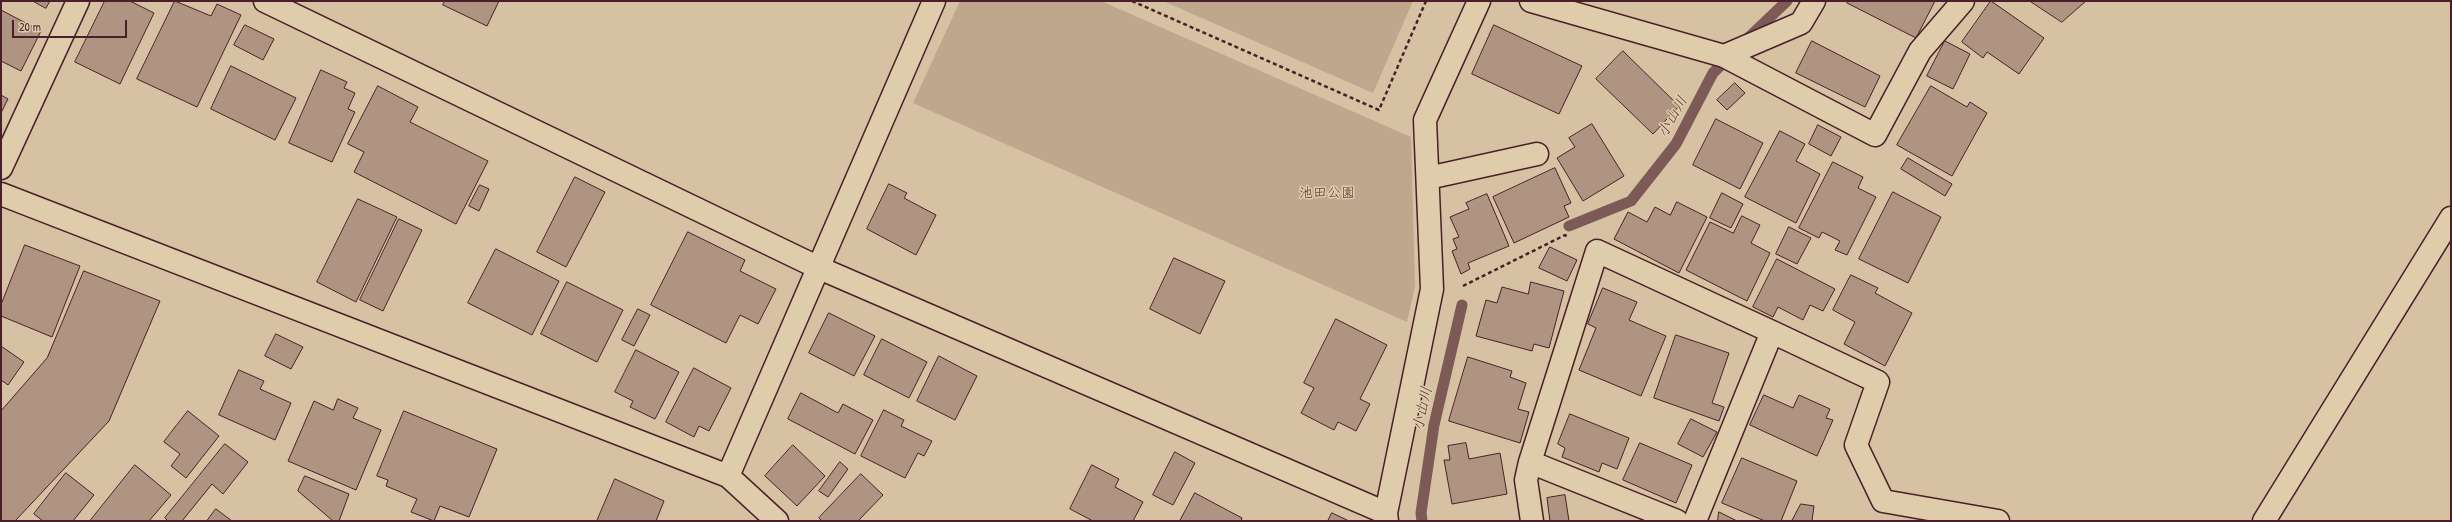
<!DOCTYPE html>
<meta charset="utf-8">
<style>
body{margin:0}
#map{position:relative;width:2452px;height:522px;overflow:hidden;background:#d6c2a2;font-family:"Patrick Hand",sans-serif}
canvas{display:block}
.frame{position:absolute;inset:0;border:2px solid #4a1f2b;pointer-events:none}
.scale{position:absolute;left:12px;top:20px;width:115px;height:18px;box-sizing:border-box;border:2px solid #4a1f2b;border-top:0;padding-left:5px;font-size:12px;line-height:14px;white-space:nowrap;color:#4a1f2b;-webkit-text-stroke:3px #dfccaa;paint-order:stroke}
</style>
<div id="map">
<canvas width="2452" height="522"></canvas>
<div class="frame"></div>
<div class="scale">20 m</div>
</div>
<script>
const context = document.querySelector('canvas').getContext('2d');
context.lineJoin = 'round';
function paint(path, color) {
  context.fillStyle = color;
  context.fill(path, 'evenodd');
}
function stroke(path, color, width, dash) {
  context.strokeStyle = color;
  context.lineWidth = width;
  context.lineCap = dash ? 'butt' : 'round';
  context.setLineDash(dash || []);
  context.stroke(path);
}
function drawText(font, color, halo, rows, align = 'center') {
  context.font = font + ' "Patrick Hand","Klee One",sans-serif';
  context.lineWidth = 3;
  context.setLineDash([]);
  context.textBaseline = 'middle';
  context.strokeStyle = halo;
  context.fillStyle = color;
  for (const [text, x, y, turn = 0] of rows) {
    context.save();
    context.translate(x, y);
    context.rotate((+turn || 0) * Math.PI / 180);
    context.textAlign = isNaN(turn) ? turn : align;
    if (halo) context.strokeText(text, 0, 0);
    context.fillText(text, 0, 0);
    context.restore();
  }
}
const green = new Path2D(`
 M960,1h141l310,136 4,149 -8,36 -494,-219z
 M1163,1h250l-40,92z`);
const stream = new Path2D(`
 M1744,42l43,-41
 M1569,226l62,-25 45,-57 37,-71 18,-18
 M1422,521l-1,-8 13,-88 28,-120`);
const building = new Path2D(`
 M33,1h17l-4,7z
 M105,1h25l24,12 -34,71 -45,-22z
 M175,1l36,15 6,-12 24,11 -44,92 -60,-28z
 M445,1h54l-12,25 -44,-21z
 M1848,1h87l-19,37 -69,-35z
 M1991,1l53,37 -25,36 -32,-22 -4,6 -21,-16z
 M2030,1h56l-24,21z
 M1,10l40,21 -20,40 -20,-10z
 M245,25l29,14 -11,21 -29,-15z
 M1494,25l88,41 -23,48 -87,-40z
 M1812,41l68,35 -15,31 -69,-34z
 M1945,41l25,13 -17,35 -26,-13z
 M1623,51l56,55 -26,28 -57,-55z
 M231,66l65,32 -21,42 -64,-31z
 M321,70l26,12 -3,6 11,5 -7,16 7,3 -23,50 -43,-19z
 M1735,83l10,10 -18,17 -10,-10z
 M378,86l40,21 -8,15 78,39 -32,63 -102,-52 10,-20 -16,-8z
 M1931,86l36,21 3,-5 17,11 -35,63 -55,-31z
 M1,95l7,4 -7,14z
 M1716,119l47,24 -23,46 -47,-24z
 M1592,124l32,52 -41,25 -26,-43 18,-11 -6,-9z
 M1818,125l23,12 -10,19 -22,-12z
 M1780,131l25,13 -9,17 24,13 -24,49 -51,-26z
 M1908,158l44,26 -7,12 -44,-27z
 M1833,162l30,15 -5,11 18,9 -29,58 -12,-5 5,-9 -18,-9 -3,6 -20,-10z
 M1555,168l16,35 -7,3 5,11 -55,26 -21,-46z
 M575,177l30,15 -39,75 -29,-15z
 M889,184l18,9 -3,5 32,17 -20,40 -49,-26z
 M480,185l9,4 -10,22 -10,-5z
 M1893,192l48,25 -33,66 -49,-24z
 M1722,193l21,11 -12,24 -21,-10z
 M1487,194l22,52 -41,17 2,6 -9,5 -9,-23 5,-2 -4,-10 6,-2 -9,-20 19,-8 -3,-6z
 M358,199l39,18 -41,85 -39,-20z
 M1677,202l30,15 -28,56 -65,-34 14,-27 19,10 8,-15 15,8z
 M1742,216l18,9 -9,18 19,10 -23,48 -61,-31 24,-48 23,11z
 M399,219l23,11 -39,81 -23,-11z
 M1789,227l22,11 -14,26 -21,-10z
 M688,232l57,28 -5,11 36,18 -18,35 -18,-9 -14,28 -75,-38z
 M25,245l55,21 -28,71 -51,-21v-11z
 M1550,247l27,13 -10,21 -28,-13z
 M496,249l63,32 -27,54 -64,-32z
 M1174,258l51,23 -25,53 -50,-25z
 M1777,259l58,30 -12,22 -13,-6 -7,15 -25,-13 -5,10 -20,-10z
 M84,271l76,30 -51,120 -94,100h-14v-110l46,-53z
 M1851,275l27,13 -3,5 37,20 -27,53 -41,-22 11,-22 -22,-12z
 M567,282l56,28 -26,52 -56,-28z
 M1531,282l33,9 -15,57 -15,-4 -2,7 -56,-15 10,-36 11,3 5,-16 26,7z
 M1603,288l34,14 -8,18 37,16 -25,60 -62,-26 17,-42 -8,-4z
 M638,309l12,6 -16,31 -12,-6z
 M829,313l46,23 -21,40 -45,-23z
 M1336,319l51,26 -27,54 10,5 -14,27 -18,-9 -4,8 -33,-17 13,-25 -10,-5z
 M276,334l27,13 -12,22 -26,-13z
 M1676,335l53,18 -17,50 12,4 -5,14 -65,-23z
 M882,339l45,23 -18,36 -45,-23z
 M1,346l23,16 -16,23 -7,-5z
 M636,350l43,22 -24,47 -25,-12 3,-6 -18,-9z
 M939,356l38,20 -22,44 -38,-19z
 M1468,357l44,14 -2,6 16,6 -8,26 11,3 -9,31 -71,-22z
 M694,368l37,20 -22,43 -10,-5 -5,11 -28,-15z
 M239,370l25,11 -4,8 31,14 -16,37 -56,-25z
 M801,393l37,20 5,-9 30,16 -18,34 -67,-35z
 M1764,395l29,13 6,-13 31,14 -4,9 7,2 -16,36 -67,-31z
 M338,399l20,9 -5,10 28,12 -25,60 -68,-29 26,-60 19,9z
 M884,410l20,10 -3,6 31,15 -8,15 -6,-3 -13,25 -44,-22z
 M188,411l31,25 -33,42 -15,-12 9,-12 -16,-12z
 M404,411l93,38 -28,68 -29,-11 -6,15 -23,-9 6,-13 -31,-13 2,-6 -11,-4z
 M1570,414l59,24 -12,31 -15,-6 -3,9 -37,-15 3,-9 -7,-4z
 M1691,419l26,13 -14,25 -25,-13z
 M1466,443l3,16 31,-6 7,41 -55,10 -8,-44h6l-2,-14z
 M1640,443l52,22 -16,38 -53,-23z
 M225,444l23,18 -25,32 -11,-10 -30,37h-14l-3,-3z
 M793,445l32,31 -28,30 -32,-30z
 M1175,452l20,11 -22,42 -20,-10z
 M1742,458l55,23 -16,40h-16l-43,-18z
 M840,462l8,7 -20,28 -9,-6z
 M135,465l36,30 -22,26h-59z
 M1092,465l27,14 -4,8 28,15 -10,19h-40l-23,-12z
 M66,473l28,22 -21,26h-30l-9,-7z
 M861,474l22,21 -25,26h-36l-3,-3z
 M305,476l44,18 -10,27h-6l-35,-30z
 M615,479l49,22 -8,20h-59z
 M1195,493l47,25 -1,3h-61z
 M1565,495l4,26h-19l-3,-23z
 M1801,504l13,2 -2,15h-20z
 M216,509l16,12h-25z
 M1719,512l18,9h-19z
 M1332,513l17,8h-21z`);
const path = new Path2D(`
 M1132,1l247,109 47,-109
 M1463,286l102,-51 4,3`);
const minor = new Path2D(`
 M265,1l552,266 569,246
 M1531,1l193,55
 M1814,1l-13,22 -77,33 151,79 45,-84 43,-50
 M1,168l77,-167
 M1428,178l109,-24
 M1,194l727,282 49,45
 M1772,332l106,50 -22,63 27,56 115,20
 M1530,462l147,59
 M728,476l206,-475
 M1387,521l-1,-8 46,-224 -7,-169 54,-119
 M1532,521l-6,-41 4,-18 67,-211 175,81 -77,189
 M2264,521l187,-303`);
const parkNames = [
 ["池田公園",1327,193]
];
const waterNames = [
 ["小山川",1673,117,-61],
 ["小山川",1423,409,-78]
];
paint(green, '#bfa78e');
stroke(stream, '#7d5a56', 11);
paint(building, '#af9481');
stroke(building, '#4a1f2b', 1);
stroke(minor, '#4a1f2b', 25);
stroke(path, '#4a1f2b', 2.5, [4, 3]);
stroke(minor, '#dfccaa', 22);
drawText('14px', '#5c333a', '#dfccaa', parkNames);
drawText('italic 15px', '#5b3339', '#dfccaa', waterNames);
</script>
